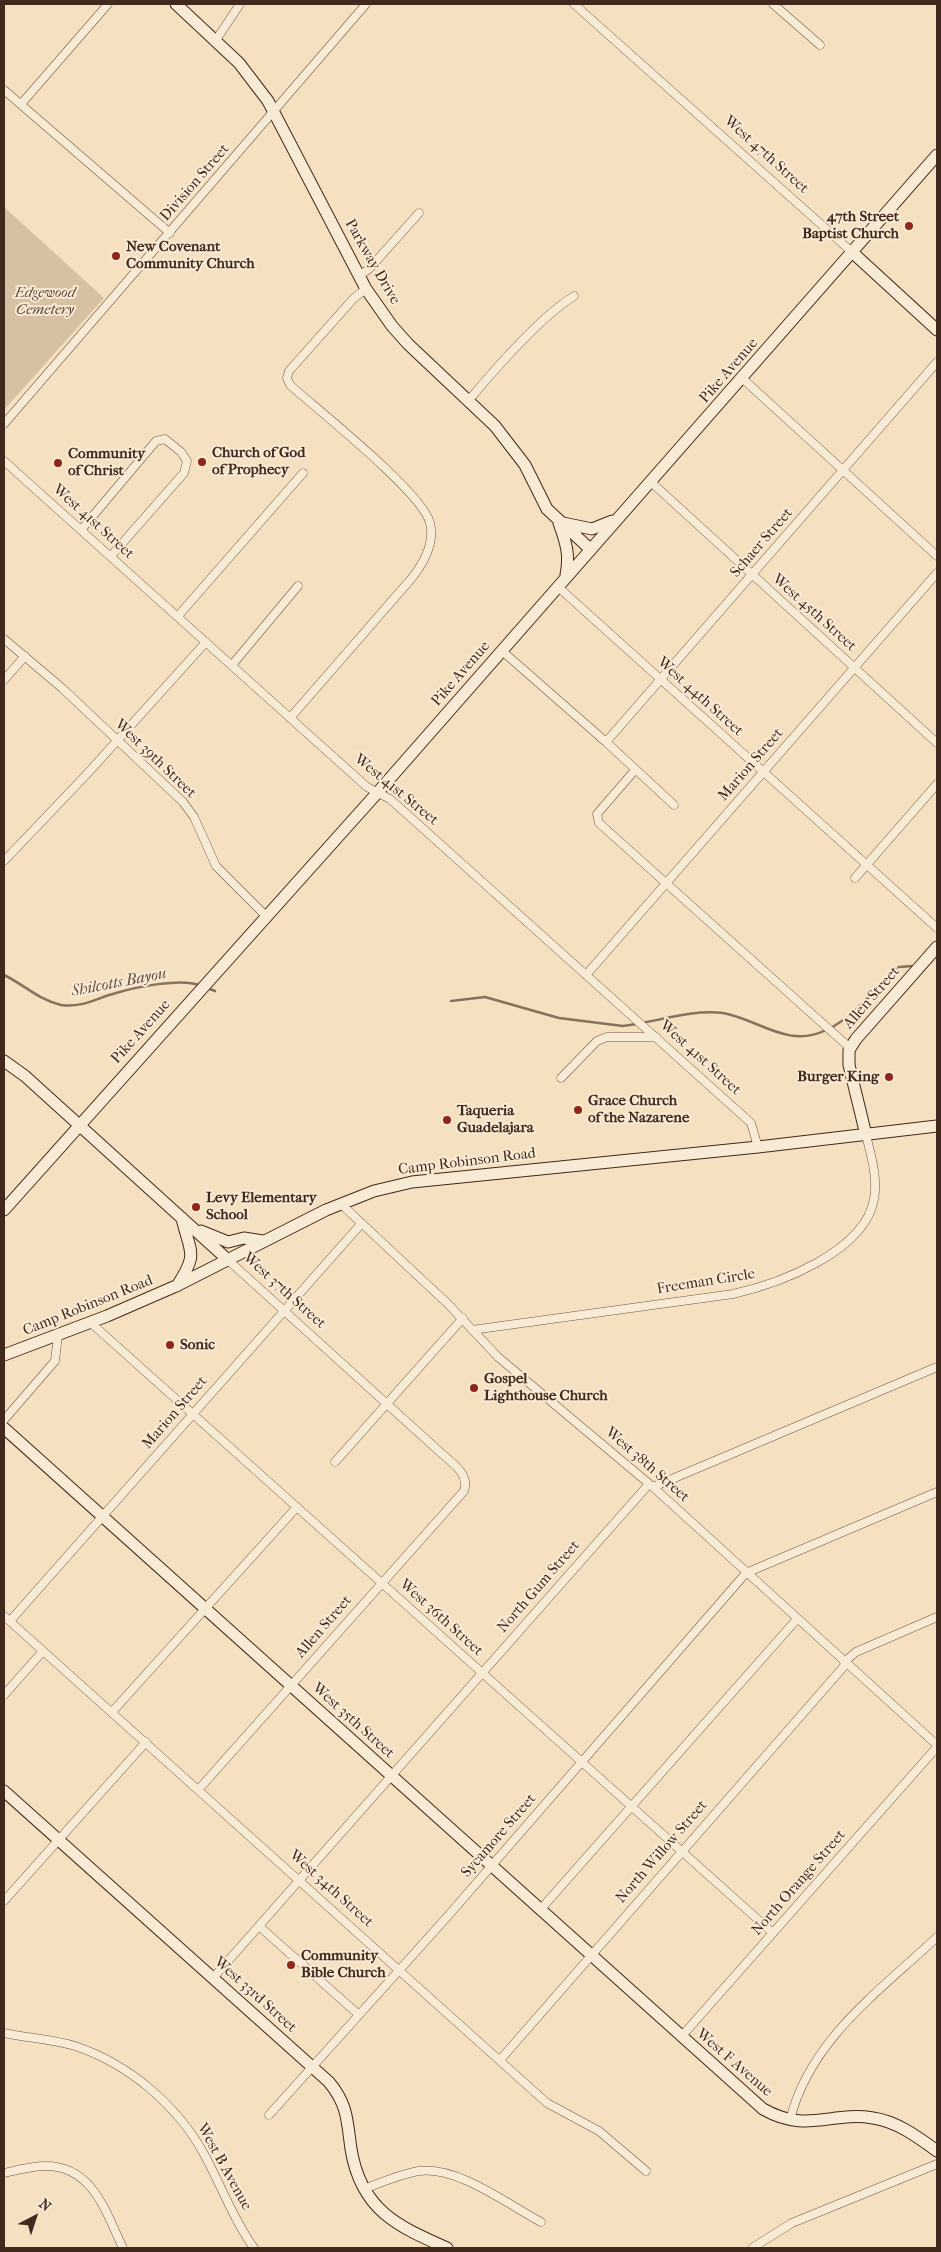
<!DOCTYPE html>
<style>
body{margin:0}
#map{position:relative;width:941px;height:2252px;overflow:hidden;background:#f5e0bf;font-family:"IM FELL French Canon",serif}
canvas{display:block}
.frame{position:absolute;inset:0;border:5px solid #42291d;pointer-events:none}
.north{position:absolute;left:10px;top:2192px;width:50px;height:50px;-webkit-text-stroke:4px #f8ebd5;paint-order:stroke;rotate:40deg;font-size:14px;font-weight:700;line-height:20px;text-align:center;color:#42291d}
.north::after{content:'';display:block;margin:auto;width:18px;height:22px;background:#42291d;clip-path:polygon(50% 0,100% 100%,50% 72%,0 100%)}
</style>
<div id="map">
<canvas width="941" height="2252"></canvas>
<div class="frame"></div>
<div class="north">N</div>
</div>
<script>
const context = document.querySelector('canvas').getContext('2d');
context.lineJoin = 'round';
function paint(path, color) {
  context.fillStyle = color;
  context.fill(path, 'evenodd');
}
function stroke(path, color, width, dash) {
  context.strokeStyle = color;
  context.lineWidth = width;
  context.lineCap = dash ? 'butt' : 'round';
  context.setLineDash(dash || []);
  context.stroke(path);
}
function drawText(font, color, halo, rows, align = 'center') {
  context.font = font + ' "IM FELL French Canon",serif';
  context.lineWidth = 4;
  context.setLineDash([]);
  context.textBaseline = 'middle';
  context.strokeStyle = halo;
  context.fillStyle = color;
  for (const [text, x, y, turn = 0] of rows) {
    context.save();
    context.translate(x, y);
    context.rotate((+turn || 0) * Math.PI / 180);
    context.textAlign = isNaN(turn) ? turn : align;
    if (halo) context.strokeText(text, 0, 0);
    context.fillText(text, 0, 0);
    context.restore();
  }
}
const green = new Path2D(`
 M4,207l100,91 -100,112z`);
const stream = new Path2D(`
 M4,975c19,9 35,25 57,30 21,3 36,-7 55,-12 20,-6 65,-15 83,-8
 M207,988l8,3
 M451,1001l34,-4 74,21 64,8 14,-2
 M642,1023c26,-5 54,-13 81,-10 35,6 65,36 103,17
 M831,1028l20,-13 48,-48 13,-1`);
const street = new Path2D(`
 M574,4l278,248
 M773,4l47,41
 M216,40l24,-36
 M4,90l166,143
 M22,103l86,-99
 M359,276l10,-7 50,-56
 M743,379l194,177
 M469,400c26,-31 71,-83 105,-104
 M4,424l362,-420
 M4,461l363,326 23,12 361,324 7,24
 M651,482l286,261
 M81,530l75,-89 9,-2 16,13 6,9 -3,12 -73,83
 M557,586l380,342
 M178,616l125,-143
 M4,639l58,49 121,114 11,15 22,49 50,50
 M501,650l105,92 68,63
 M232,665l66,-79
 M4,680l21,-24
 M290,718l121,-139c12,-15 24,-36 19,-56 -7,-30 -112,-113 -140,-138l-3,-7 2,-7 65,-73 12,-9
 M606,742l331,-380
 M635,770l-38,44 2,9 251,225
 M4,861l83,-87 119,-132
 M855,878l82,-94
 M586,975l351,-402
 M561,1078l36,-37 10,-4h49
 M341,1204l107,100 50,53 155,130 284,258
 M91,1323l682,610
 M472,1330l261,-36c45,-10 132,-42 141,-95 4,-21 -3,-44 -8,-64
 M4,1420l51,-59 3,-26
 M335,1462l128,-144
 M653,1487l284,-120
 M4,1616l543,487 52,28 47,40
 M10,1621l351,-397
 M844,1662l12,-10 81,-35
 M4,1695l39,-44
 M112,1712l184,-204
 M199,1789l265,-298c6,-17 -12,-28 -24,-39l-212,-192
 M4,1901l142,-159
 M540,1910l257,-291
 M260,1927l99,88
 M213,1978l436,-494
 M4,2033c23,5 48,6 71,13 54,18 102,59 129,108 17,31 29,65 50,94
 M681,2037l256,-290
 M500,2060l346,-396
 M269,2115l178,-198 299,-344 191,-81
 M790,2120c20,-81 90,-129 147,-183
 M4,2173c13,-3 28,-7 42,-7 47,0 60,47 77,82
 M364,2189c18,-7 37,-15 55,-18 37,-6 90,34 122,51
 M752,2248l40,-25 145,-59`);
const secondary = new Path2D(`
 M176,4l63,59 29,38 98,188 26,37 16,18 87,82 30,39 22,44 43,40
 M852,252l85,78
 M559,523c7,19 11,32 7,52
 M563,523l29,6 20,-8
 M4,1061l21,15 203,184
 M866,1135l-17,-70v-15l7,-11 81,-92
 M4,1210l374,-418 559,-637
 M201,1231l27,11 16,-4 19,3
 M177,1286c22,-34 13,-32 5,-68
 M4,1355l103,-39 69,-30 150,-76 48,-19 38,-9 346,-35 179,-21
 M4,1428l759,681c44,25 68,2 110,9 23,3 45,19 64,33
 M4,1791l325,291c19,23 18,39 22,67 10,61 46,77 96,99`);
const markers = [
 [909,226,5,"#8f2418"],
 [116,256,5,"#8f2418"],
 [202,462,5,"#8f2418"],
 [58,463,5,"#8f2418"],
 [889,1077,5,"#8f2418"],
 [578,1110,5,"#8f2418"],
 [447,1120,5,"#8f2418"],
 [196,1207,5,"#8f2418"],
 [170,1345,5,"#8f2418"],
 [474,1388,5,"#8f2418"],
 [291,1965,5,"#8f2418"]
];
const streetNames = [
 ["West 47th Street",766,155,42],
 ["Division Street",195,183,-49],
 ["Parkway Drive",372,262,60],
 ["Pike Avenue",729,371,-49],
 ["West 41st Street",93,522,42],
 ["Schaer Street",762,543,-49],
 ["West 45th Street",814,613,42],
 ["Pike Avenue",461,674,-49],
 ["West 44th Street",700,697,42],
 ["West 39th Street",155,759,44],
 ["Marion Street",751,765,-49],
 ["West 41st Street",396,790,39],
 ["Allen Street",872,998,-49],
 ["Pike Avenue",141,1032,-48],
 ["West 41st Street",700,1058,42],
 ["Camp Robinson Road",467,1162,-7],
 ["Freeman Circle",706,1282,-9],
 ["West 37th Street",284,1291,42],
 ["Camp Robinson Road",88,1306,-22],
 ["Marion Street",175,1413,-49],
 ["West 38th Street",647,1465,41],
 ["North Gum Street",539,1587,-49],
 ["West 36th Street",441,1618,42],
 ["Allen Street",324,1627,-49],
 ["West 35th Street",353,1721,42],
 ["Sycamore Street",499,1836,-49],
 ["North Willow Street",662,1852,-49],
 ["North Orange Street",799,1883,-49],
 ["West 34th Street",331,1889,42],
 ["West 33rd Street",255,1995,42],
 ["West F Avenue",734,2063,41],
 ["West B Avenue",224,2167,61]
];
const poiNames = [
 ["47th Street",899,217,"right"],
 ["Baptist Church",899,234,"right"],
 ["New Covenant",126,247],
 ["Community Church",126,264],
 ["Church of God",212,453],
 ["of Prophecy",212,470],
 ["Community",68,454],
 ["of Christ",68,471],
 ["Burger King",879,1077,"right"],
 ["Grace Church",588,1101],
 ["of the Nazarene",588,1118],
 ["Taqueria",457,1111],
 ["Guadelajara",457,1128],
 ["Levy Elementary",206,1198],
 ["School",206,1215],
 ["Sonic",180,1345],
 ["Gospel",484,1379],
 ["Lighthouse Church",484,1396],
 ["Community",301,1956],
 ["Bible Church",301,1973]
];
const parkNames = [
 ["Edgewood",45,293],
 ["Cemetery",45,310]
];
const waterNames = [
 ["Shilcotts Bayou",119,983,-11]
];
paint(green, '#d7c1a3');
stroke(stream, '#89725d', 2.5);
stroke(street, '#6f5746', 9);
stroke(secondary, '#42291d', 13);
stroke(street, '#f8ebd5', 8);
stroke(secondary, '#f8ebd5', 11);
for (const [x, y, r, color] of markers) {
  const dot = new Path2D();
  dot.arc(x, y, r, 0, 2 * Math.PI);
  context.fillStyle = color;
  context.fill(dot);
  stroke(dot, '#f8ebd5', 2);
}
drawText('15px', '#42291d', '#f8ebd5', streetNames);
drawText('bold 15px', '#42291d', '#f8ebd5', poiNames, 'left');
drawText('italic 15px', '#604738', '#f8ebd5', parkNames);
drawText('italic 16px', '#654d3d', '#f8ebd5', waterNames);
</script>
